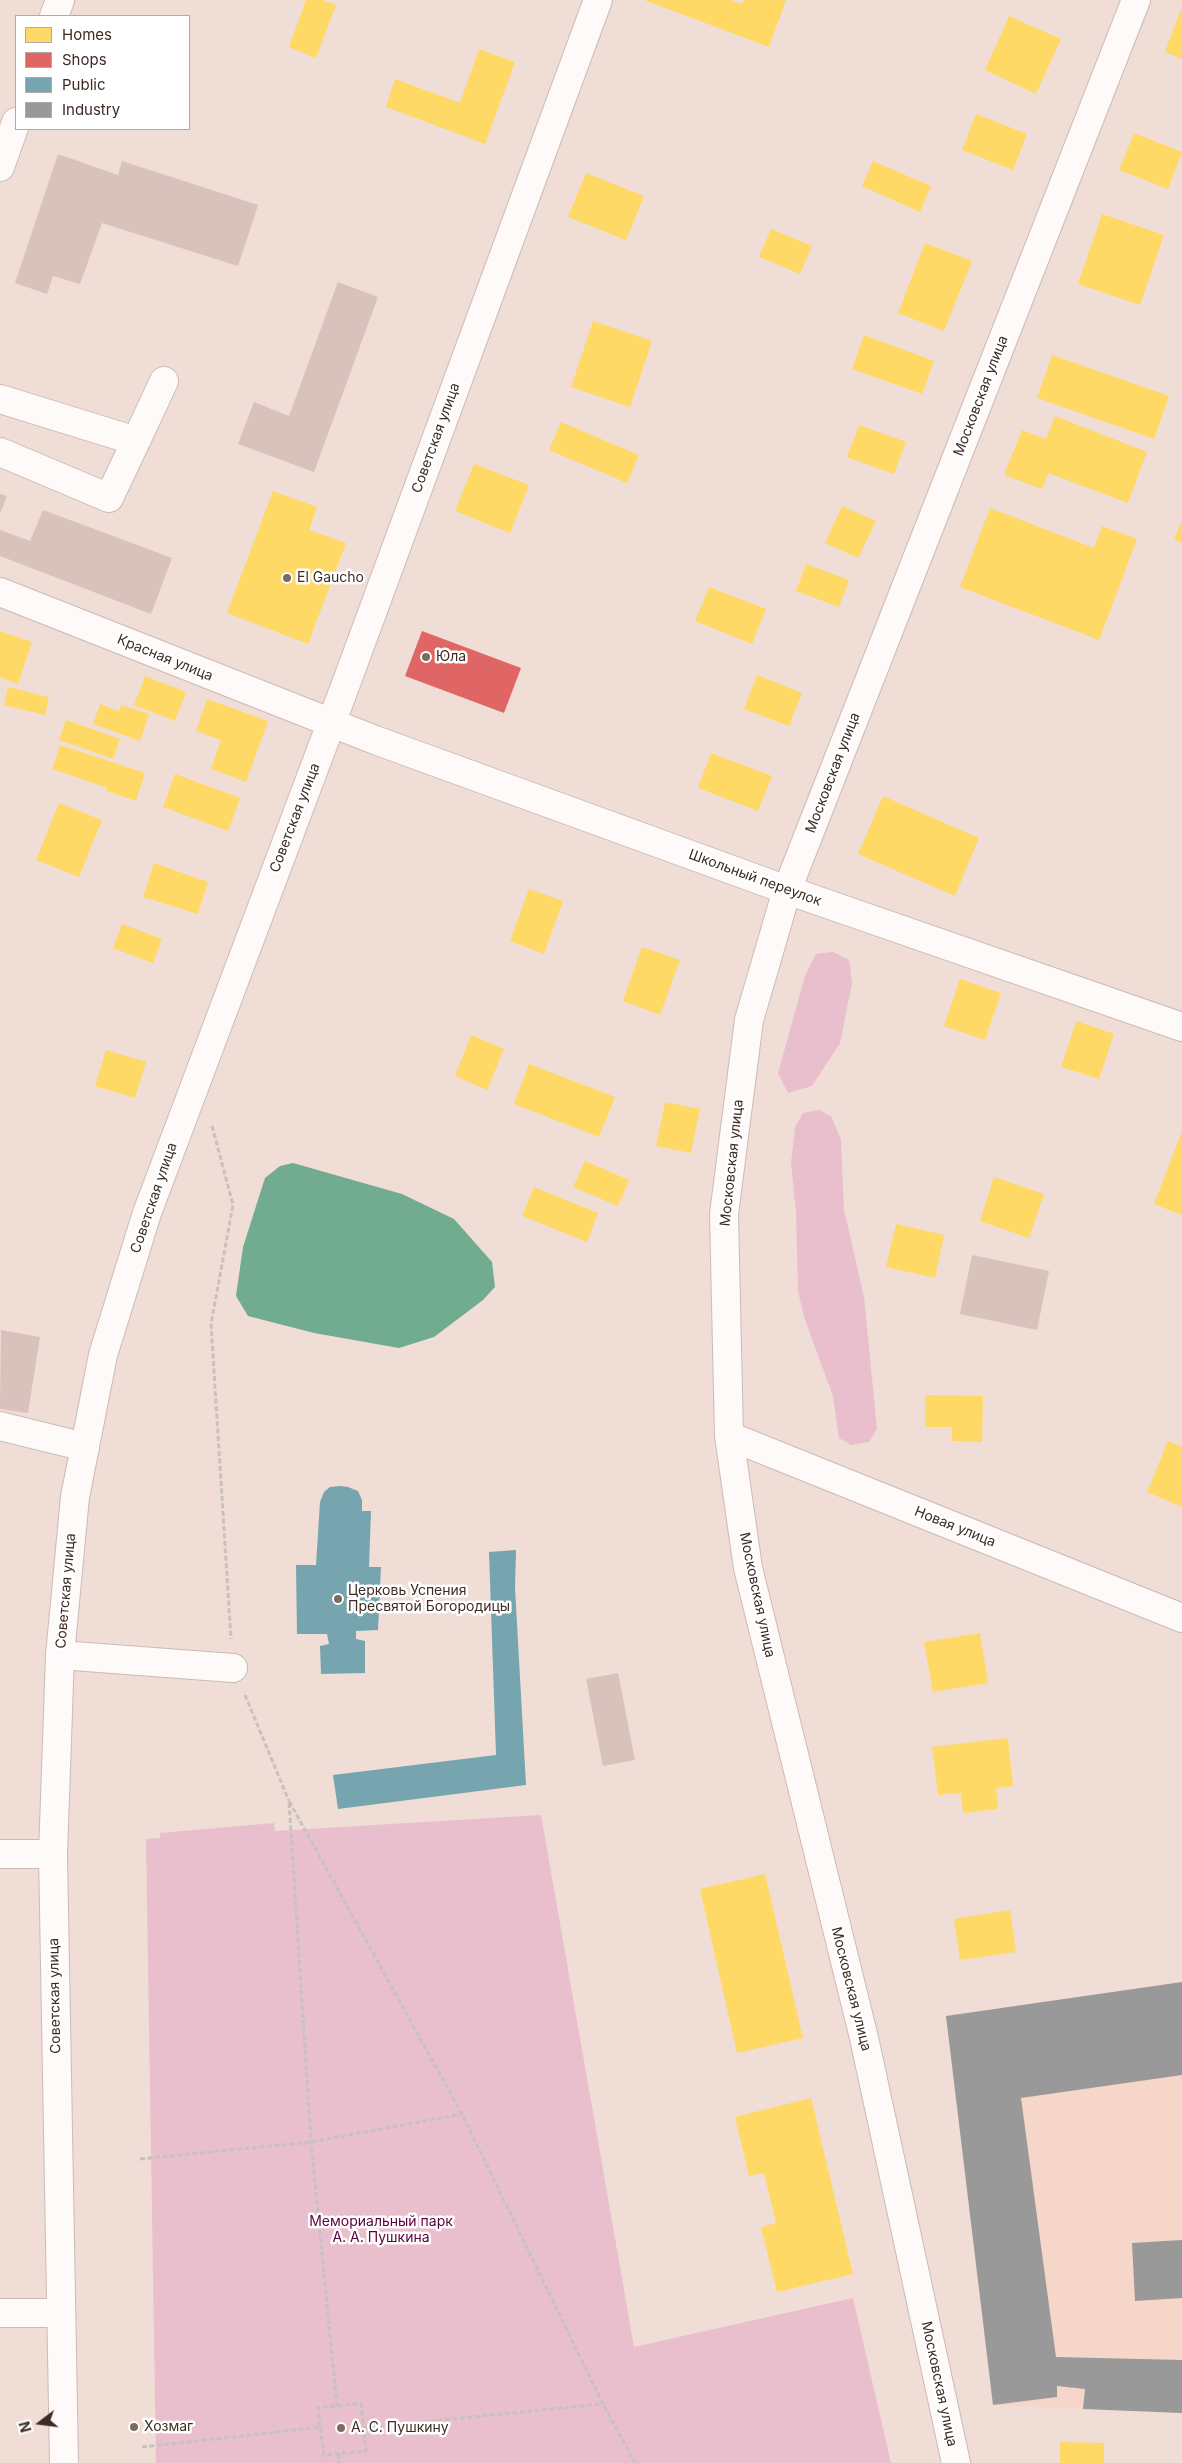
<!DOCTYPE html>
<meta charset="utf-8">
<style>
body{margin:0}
#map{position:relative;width:1182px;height:2463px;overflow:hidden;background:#f0ddd5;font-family:Inter,sans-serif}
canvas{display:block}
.legend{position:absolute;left:15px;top:15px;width:175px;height:115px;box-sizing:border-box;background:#fff;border:1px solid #b1aba8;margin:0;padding:6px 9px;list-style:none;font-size:15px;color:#3d2c25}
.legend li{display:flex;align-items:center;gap:10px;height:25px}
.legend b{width:25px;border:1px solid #b1aba8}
.north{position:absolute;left:15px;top:2398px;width:50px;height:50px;-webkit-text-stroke:4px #fff;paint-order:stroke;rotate:255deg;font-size:14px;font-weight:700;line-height:20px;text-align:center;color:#3d2c25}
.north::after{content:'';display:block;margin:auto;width:18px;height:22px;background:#3d2c25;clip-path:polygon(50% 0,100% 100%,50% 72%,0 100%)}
</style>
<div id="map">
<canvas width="1182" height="2463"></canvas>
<ul class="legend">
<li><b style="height:14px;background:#ffd966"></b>Homes</li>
<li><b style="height:14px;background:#e06666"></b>Shops</li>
<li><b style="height:14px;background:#76a5af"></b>Public</li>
<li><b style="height:14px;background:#999"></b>Industry</li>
</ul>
<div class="north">N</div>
</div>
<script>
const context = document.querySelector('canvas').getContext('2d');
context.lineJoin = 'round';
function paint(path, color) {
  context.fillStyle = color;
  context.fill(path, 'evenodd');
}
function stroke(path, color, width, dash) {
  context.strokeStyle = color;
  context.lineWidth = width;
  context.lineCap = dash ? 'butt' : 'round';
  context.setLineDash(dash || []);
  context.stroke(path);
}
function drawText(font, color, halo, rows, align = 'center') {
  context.font = font + ' Inter,sans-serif';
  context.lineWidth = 5;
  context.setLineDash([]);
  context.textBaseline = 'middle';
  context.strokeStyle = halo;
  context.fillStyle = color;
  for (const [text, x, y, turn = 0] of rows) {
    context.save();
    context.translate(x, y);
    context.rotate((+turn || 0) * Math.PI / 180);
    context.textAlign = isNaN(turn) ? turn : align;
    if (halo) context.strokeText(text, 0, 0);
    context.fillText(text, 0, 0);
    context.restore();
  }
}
const built = new Path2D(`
 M1182,1982v431l-189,-8 -47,-389z`);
const green = new Path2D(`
 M833,952l16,8 3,23 -12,60 -28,43 -24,7 -10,-20 27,-97 11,-22z
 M819,1110l12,6 10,24 3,70 20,87 13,132 -8,13 -18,3 -12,-7 -6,-42 -29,-79 -6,-26 -2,-79 -5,-49 4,-36 8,-14z
 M541,1815l93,532 219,-49 38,165h-735l-10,-624 14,-1v-5l114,-10 1,8z`);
const water = new Path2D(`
 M293,1163l109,31 52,25 38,43 3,25 -12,13 -49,37 -35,11 -85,-15 -66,-17 -12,-20 7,-49 22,-69 15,-12z`);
const homes = new Path2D(`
 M306,0h17l13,5 -20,53 -27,-11z
 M644,0h87l11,4 2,-4h42l-17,47z
 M1182,6v53l-17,-7z
 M1009,16l52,23 -25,55 -51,-24z
 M479,49l36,13 -30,82 -99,-37 9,-28 65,24z
 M976,114l51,20 -14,36 -51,-20z
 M1134,133l48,19 -14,37 -49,-19z
 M873,161l58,25 -11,26 -58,-26z
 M586,173l58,23 -18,44 -58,-23z
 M1102,214l62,21 -24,70 -62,-21z
 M771,229l41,17 -12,28 -41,-17z
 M925,243l47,18 -28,70 -46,-18z
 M593,321l59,20 -22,66 -59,-20z
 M864,335l70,26 -12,33 -70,-25z
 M1052,355l117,41 -15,43 -117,-41z
 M1055,416l92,36 -19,51 -80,-30 -6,16 -38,-14 18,-45 24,9z
 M561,422l78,33 -12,28 -78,-33z
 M859,425l47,17 -12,32 -47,-17z
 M474,464l55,21 -19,48 -55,-22z
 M273,491l44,16 -8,23 37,13 -38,101 -81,-31z
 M842,506l34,15 -18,37 -33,-15z
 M990,508l104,40 8,-22 35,13 -38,101 -139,-53z
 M1182,520v23l-8,-3z
 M806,564l43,16 -10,27 -43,-16z
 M709,587l57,22 -14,35 -57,-23z
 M0,631l32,11 -14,42 -18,-7z
 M757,675l45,18 -13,33 -45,-17z
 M145,676l41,16 -11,29 -41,-16z
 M8,687l41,10 -4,18 -41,-10z
 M207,699l61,22 -22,61 -35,-13 10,-29 -25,-9z
 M100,704l19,7 2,-6 28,9 -9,27 -47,-17z
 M66,720l54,19 -7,20 -54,-19z
 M60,745l85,28 -9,28 -30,-10 2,-3 -56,-19z
 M711,753l61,23 -14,35 -60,-23z
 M175,774l65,24 -12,33 -65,-24z
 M883,796l96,42 -24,58 -97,-42z
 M59,803l43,17 -23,57 -43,-17z
 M154,863l54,19 -10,32 -55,-17z
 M529,889l34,12 -19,53 -34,-13z
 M122,924l40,15 -9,24 -40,-15z
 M642,947l38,13 -20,55 -37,-14z
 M960,979l41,14 -16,47 -41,-14z
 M1076,1021l38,13 -15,45 -38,-12z
 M471,1035l33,14 -17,41 -32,-14z
 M106,1050l40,12 -11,36 -40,-12z
 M529,1064l86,33 -16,40 -85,-33z
 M665,1102l35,7 -9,44 -35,-7z
 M1182,1131v84l-28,-11z
 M585,1161l44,19 -11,26 -45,-19z
 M994,1177l50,17 -15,44 -49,-17z
 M534,1187l64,26 -11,29 -65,-26z
 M896,1224l48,11 -9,43 -49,-11z
 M925,1395l58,1 -1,46 -30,-1v-14h-27z
 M1168,1441l14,6v60l-35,-15z
 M980,1633l8,50 -55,9 -9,-50z
 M1008,1738l5,48 -17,2 2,21 -35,4 -2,-20 -23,2 -6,-48z
 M765,1874l38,164 -66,15 -37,-164z
 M1010,1910l6,42 -56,8 -6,-41z
 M811,2098l42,176 -76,18 -16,-65 15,-4 -12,-50 -15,3 -14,-59z
 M1060,2442l44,1v20h-44z`);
const shops = new Path2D(`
 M422,631l99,37 -17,45 -99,-37z`);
const public = new Path2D(`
 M340,1486l8,1 10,4 4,9v11h9l-2,56h12l-3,63 -22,1v8l9,2v32l-44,1 -1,-28 9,-2 -2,-10h-30l-1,-69h20l4,-63 4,-10 6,-5z
 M516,1550l-1,38 11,197 -188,24 -5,-34 163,-20 -7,-203z`);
const industry = new Path2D(`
 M1182,1982v93l-161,23 35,259 126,3v53l-99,-4 2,-20 -28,-3v11l-64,8 -47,-389z
 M1182,2240v58l-47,3 -3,-58z`);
const building = new Path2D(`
 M58,154l60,21 4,-14 136,44 -20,61 -136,-43 -22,61 -27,-8 -6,18 -32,-11z
 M338,282l40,15 -64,175 -76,-28 16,-42 35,14z
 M0,494l7,2 -7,18z
 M43,510l129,48 -21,56 -151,-58v-26l30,11z
 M972,1255l77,16 -12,59 -77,-16z
 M1,1330l39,7 -12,76 -28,-4z
 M618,1673l17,87 -32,6 -17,-87z`);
const path = new Path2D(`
 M212,1126l21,79 -22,119 20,315
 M245,1695l44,106
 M140,2159l171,-17 151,-28
 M361,2403l5,48 -42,4 -6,-47z
 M337,2406l-26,-264 -22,-341 173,313 141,290 32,59
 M363,2428l240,-24
 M142,2447l179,-20
 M339,2454v9`);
const minor = new Path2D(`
 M54,16l6,-16
 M0,167l16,-45
 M0,399l136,42 28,-60
 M0,452l109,46 27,-57
 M0,592l375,148 412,150 395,137
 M0,1426l85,21
 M729,1436l453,182
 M60,1655l173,13
 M0,1854h53
 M0,2313h61
 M956,2463l-92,-425 -116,-470 -19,-132 -5,-222 25,-194 38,-130 349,-890`);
const major = new Path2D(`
 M64,2463l-11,-609 7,-199 15,-158 28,-142 44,-142 200,-532 251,-681`);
const markers = [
 [287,578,5,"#7c6a63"],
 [426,657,5,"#7c6a63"],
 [338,1599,5,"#7c6a63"],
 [134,2427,5,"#7c6a63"],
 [341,2428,5,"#7c6a63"]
];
const streetNames = [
 ["Московская улица",981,396,-69],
 ["Советская улица",436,438,-70],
 ["Красная улица",165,658,22],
 ["Московская улица",833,773,-69],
 ["Советская улица",295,818,-69],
 ["Школьный переулок",755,878,20],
 ["Московская улица",732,1163,-84],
 ["Советская улица",154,1198,-71],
 ["Новая улица",955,1527,22],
 ["Советская улица",66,1591,-85],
 ["Московская улица",757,1595,78],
 ["Московская улица",851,1989,76],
 ["Советская улица",55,1996,-91],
 ["Московская улица",939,2384,78]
];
const poiNames = [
 ["El Gaucho",297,578],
 ["Юла",436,657],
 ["Церковь Успения",348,1591],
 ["Пресвятой Богородицы",348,1607],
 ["Хозмаг",144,2427],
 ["А. С. Пушкину",351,2428]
];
const parkNames = [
 ["Мемориальный парк",381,2222],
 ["А. А. Пушкина",381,2238]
];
paint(built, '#f6d6c8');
paint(green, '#e9bfce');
paint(water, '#71ab90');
paint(homes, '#ffd966');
paint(shops, '#e06666');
paint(public, '#76a5af');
paint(industry, '#999');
paint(building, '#d9c1bc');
stroke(minor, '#ccbbb4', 30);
stroke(major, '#ccbbb4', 30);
stroke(path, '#c9c1bf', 3, [5, 2.5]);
stroke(minor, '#fdfaf9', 28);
stroke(major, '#fdfaf9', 28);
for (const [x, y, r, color] of markers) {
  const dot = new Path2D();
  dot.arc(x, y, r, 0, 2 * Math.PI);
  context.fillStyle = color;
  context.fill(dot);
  stroke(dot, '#fff', 2);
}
drawText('14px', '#3d2c25', '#fff', streetNames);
drawText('14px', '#3d2c25', '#fff', poiNames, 'left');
drawText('14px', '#5b0141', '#fff', parkNames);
</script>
